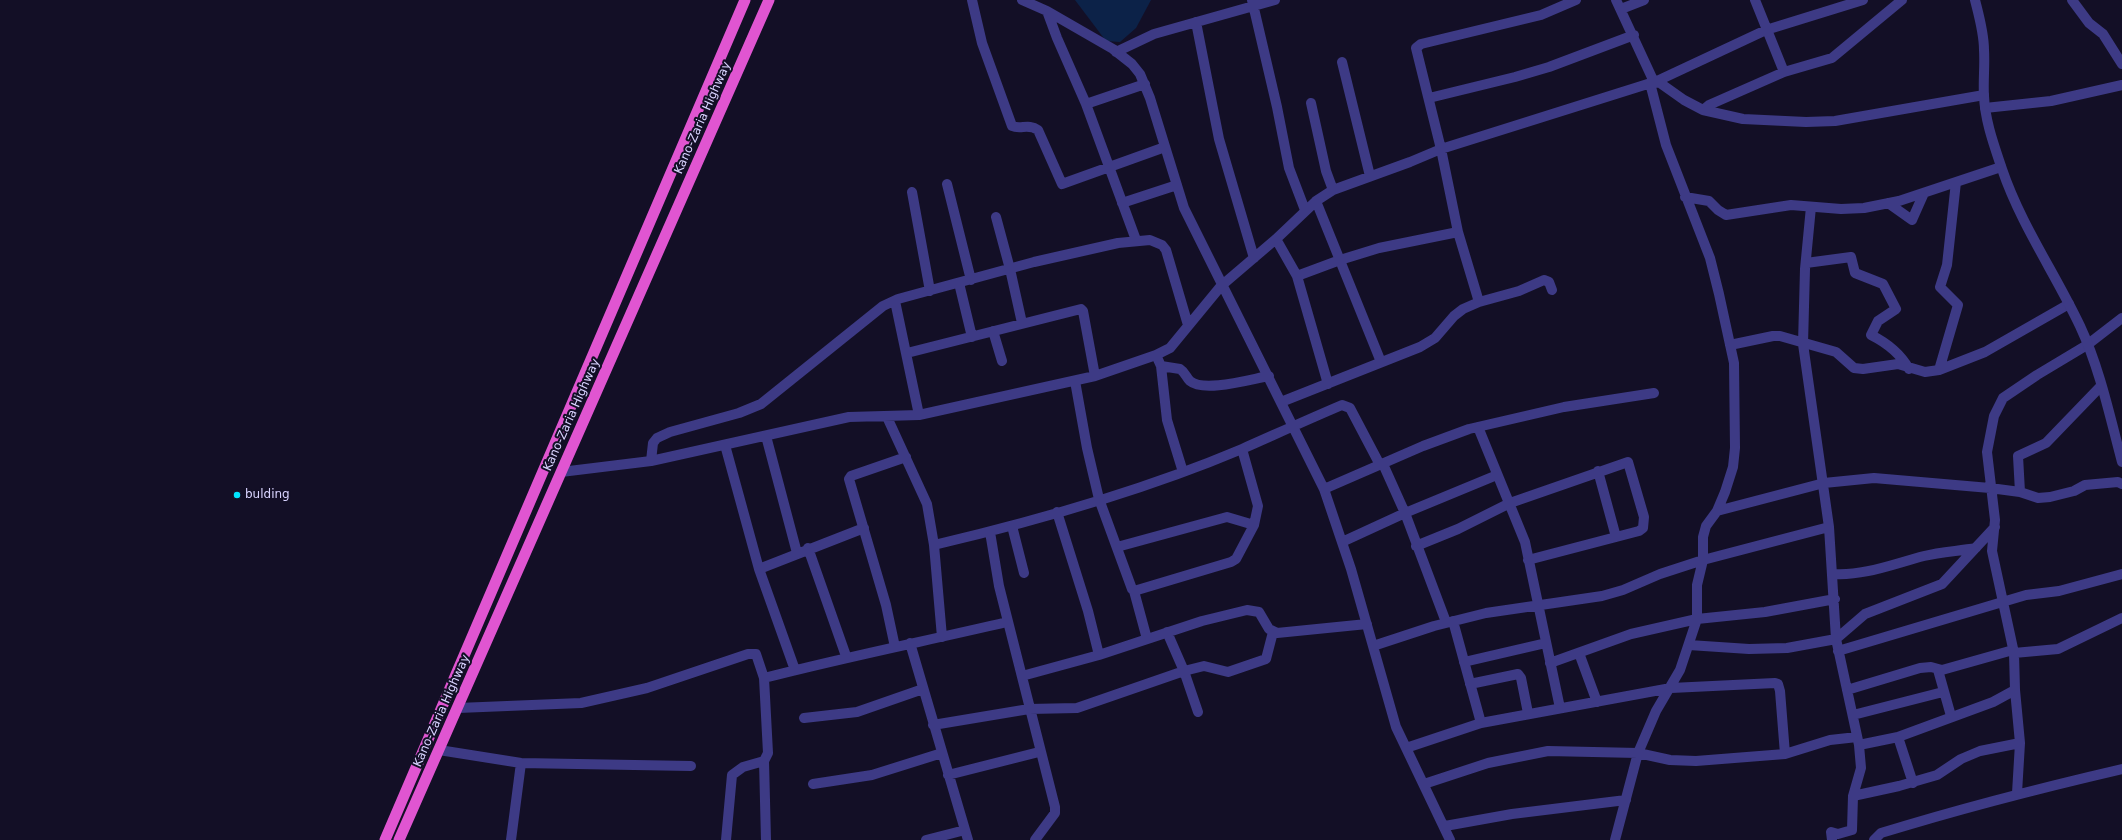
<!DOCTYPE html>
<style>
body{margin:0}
canvas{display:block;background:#130f26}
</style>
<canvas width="2122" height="840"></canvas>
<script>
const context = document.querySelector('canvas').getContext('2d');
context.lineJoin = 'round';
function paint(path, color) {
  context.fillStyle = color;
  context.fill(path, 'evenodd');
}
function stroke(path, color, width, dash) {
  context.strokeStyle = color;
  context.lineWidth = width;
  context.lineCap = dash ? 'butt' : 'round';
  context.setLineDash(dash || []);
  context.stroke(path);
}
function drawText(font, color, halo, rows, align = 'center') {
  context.font = font + ' "DejaVu Sans",sans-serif';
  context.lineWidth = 4;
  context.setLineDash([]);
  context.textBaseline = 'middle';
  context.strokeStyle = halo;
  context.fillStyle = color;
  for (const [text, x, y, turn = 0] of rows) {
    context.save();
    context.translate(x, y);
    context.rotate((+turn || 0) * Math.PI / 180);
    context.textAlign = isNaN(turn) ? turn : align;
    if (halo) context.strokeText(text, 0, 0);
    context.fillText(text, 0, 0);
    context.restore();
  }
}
const water = new Path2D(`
 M1075,0h76l-15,28 -16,14 -14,-1z`);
const minor = new Path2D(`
 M972,0l10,43 30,83c9,4 16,-3 26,4l24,54 103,-37
 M1022,0l25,11 66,38 19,15 8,10 10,24 34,110 140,281 27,80 45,158 54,113
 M1252,0l25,107 12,61 16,42
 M1616,0l38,82
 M1755,0l29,72
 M2072,0l17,23 14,11 19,30
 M1621,9l23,-9
 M1047,11l10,27 29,66 50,136
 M1196,22l23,117 35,119
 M1116,52l38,-18 121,-34
 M1342,62l28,114
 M1657,81l109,-51 97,-30
 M1429,98l86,-21 34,-10 85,-32
 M1311,103l15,68 7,19
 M1086,104l59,-20
 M1985,108l66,-7 71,-16
 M1703,110l6,-5 75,-33 48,-14 70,-58
 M947,184l24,96
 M912,192l18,99
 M1685,197l24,4 9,9 8,5 65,-10 50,4 23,-1 35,-7 102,-34
 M1316,201l65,161
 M1122,203l55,-18
 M1888,203l24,17 12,-27
 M1811,207l-6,62 -2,75 26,183 7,112 23,106 2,23 -8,28 -1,34 -14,4 -7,-2 1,8
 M996,217l14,52 12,54
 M1276,239l21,37 31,108
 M1806,263l45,-6 4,16 28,11 13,25 -18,12 -7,14c16,8 29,18 38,34
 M1297,276l43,-16 39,-12 79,-16
 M959,283l13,54
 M895,301l24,114
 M1479,302l-21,-70 -17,-83 -25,-101 5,-4 120,-29 35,-15
 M993,331l9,30
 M1730,345l43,-9h7l56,16 18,16 9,1 35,-5 27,8 14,-2 46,-18 84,-48
 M907,353l174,-44 2,2 12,65
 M1156,355l5,11 19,3c5,3 6,8 10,12 14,12 61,-2 79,-5
 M1161,366l6,54 16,52
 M1939,370l19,-65 -18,-18 7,-22 9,-83
 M1075,381l12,67 12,51 33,90 2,2 13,48
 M1281,402l139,-55 15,-9 19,-22 9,-7 16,-7 40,-11 25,-11 5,2 3,8
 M887,417l40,87 7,41 8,92
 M1478,427l47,115 35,166
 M766,436l31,117
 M725,445l34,124 36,101
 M651,461l2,-18 4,-5 13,-6 69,-19 22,-9 122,-98 15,-7 136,-37 84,-19 32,-3 12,5 4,5 22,75
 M1383,464l22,49 41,109
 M1598,471l18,66
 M561,472l90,-11 198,-44 70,-2 176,-39 61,-21 14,-7 51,-62 55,-47 40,-38 17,-11 77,-28 31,-13 213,-67 6,1 24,17 19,10 40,9 63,3 29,-1 149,-26
 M1324,489l99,-43 46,-17 95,-22 90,-14
 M2020,492l-2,-36 28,-13 55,-57
 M1717,511l107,-28 50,-5 116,10 30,4 18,6 12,-1 24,-6 11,-6 33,-3 4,2
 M1057,512l31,99 11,44
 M1012,526l12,47
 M990,532l9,54 56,221v6l-20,27
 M1342,542l63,-29 92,-38
 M934,545c102,-24 211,-55 308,-96 34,-15 67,-30 100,-44l8,3 30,57
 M1416,546l42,-17 52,-26 118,-41 16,55 -1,11 -4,3 -111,29
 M1117,547l110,-30 27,8
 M808,548l38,108
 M759,569l105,-41
 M1833,574c31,2 60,-10 91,-18 17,-4 35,-5 52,-8
 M1134,591l97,-29 5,-3 18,-34 4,-19 -16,-57
 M1453,621l28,102
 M1167,632l17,39 14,41
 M910,643l58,197
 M1689,645l60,4 38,-1 49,-9 29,-25 77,-30 53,-57
 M1373,646l61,-20 52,-13 116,-17 21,-6 37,-16 43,-14 126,-33
 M895,647l-9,-42 -37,-126 2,-3 55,-19
 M1838,651l188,-56 33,-4 63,-17
 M1579,653l18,49
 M2014,653l44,-4 64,-31
 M1464,662l82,-19
 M1550,663l81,-29 66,-15 68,-7 70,-13
 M1938,670l13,46
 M1022,676l77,-21 103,-34 45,-11 12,2 10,17 8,4 90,-9
 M764,678c81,-21 162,-37 243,-56
 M1470,684l48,-10 3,4 7,35
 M1847,690l73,-22 11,-1 11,3 71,-20
 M458,708l123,-5 66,-15 101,-34h8l8,24 4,75 -4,8 -21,6 -11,8 -6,65
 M1853,715l90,-23
 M804,718l53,-6 66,-23
 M933,725l96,-16 48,-1 107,-37 20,-5 24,6 38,-13 7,-27
 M1898,737l15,46
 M1859,745l39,-8 95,-35 22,-12
 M1406,748l75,-25 190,-35 104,-5 3,1 2,7 5,63
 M439,750l82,13 170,3
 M764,761l2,79
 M948,775l91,-23
 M813,784l59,-9 70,-22
 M1424,784l64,-21 60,-12 90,2 32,7 26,1 89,-7 45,-14 27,-3
 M2017,793l3,-50 -5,-53 -1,-37 -22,-102 3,-31 -8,-68 7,-36 9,-18 34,-23 50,-30 35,-27
 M1853,796l46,-10 38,-11 24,-16 19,-8 40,-8
 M1445,826l67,-12 114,-14
 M511,840l10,-77
 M926,840l39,-10
 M1615,840l23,-87 18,-42 24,-41 17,-51v-34l6,-25v-23l3,-11 11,-15 8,-19 8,-25 2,-19 -1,-85 -15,-69 -9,-36 -44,-113 -16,-62
 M1874,840l7,-7c81,-25 159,-45 241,-64`);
const tertiary = new Path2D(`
 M1975,0c4,16 9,33 9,50 1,15 -1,31 0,46 1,25 10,49 18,73 19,56 53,104 78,157 20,43 30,91 42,136`);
const trunk = new Path2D(`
 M385,840l360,-840
 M399,840l370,-840`);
const markers = [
 [237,495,4,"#00e5ff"]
];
const streetNames = [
 ["Kano-Zaria Highway",703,118,-66],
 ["Kano-Zaria Highway",572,415,-66],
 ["Kano-Zaria Highway",442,711,-66]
];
const poiNames = [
 ["bulding",245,495]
];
paint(water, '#0c2248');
stroke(minor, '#3d3a85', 10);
stroke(tertiary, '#3d3a85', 10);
stroke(trunk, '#e055d1', 11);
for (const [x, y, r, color] of markers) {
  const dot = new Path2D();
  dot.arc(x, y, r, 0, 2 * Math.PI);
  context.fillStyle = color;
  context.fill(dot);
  stroke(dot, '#130f26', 1.5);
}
drawText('12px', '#d9d4ff', '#130f26', streetNames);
drawText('12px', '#d9d4ff', '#130f26', poiNames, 'left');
</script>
